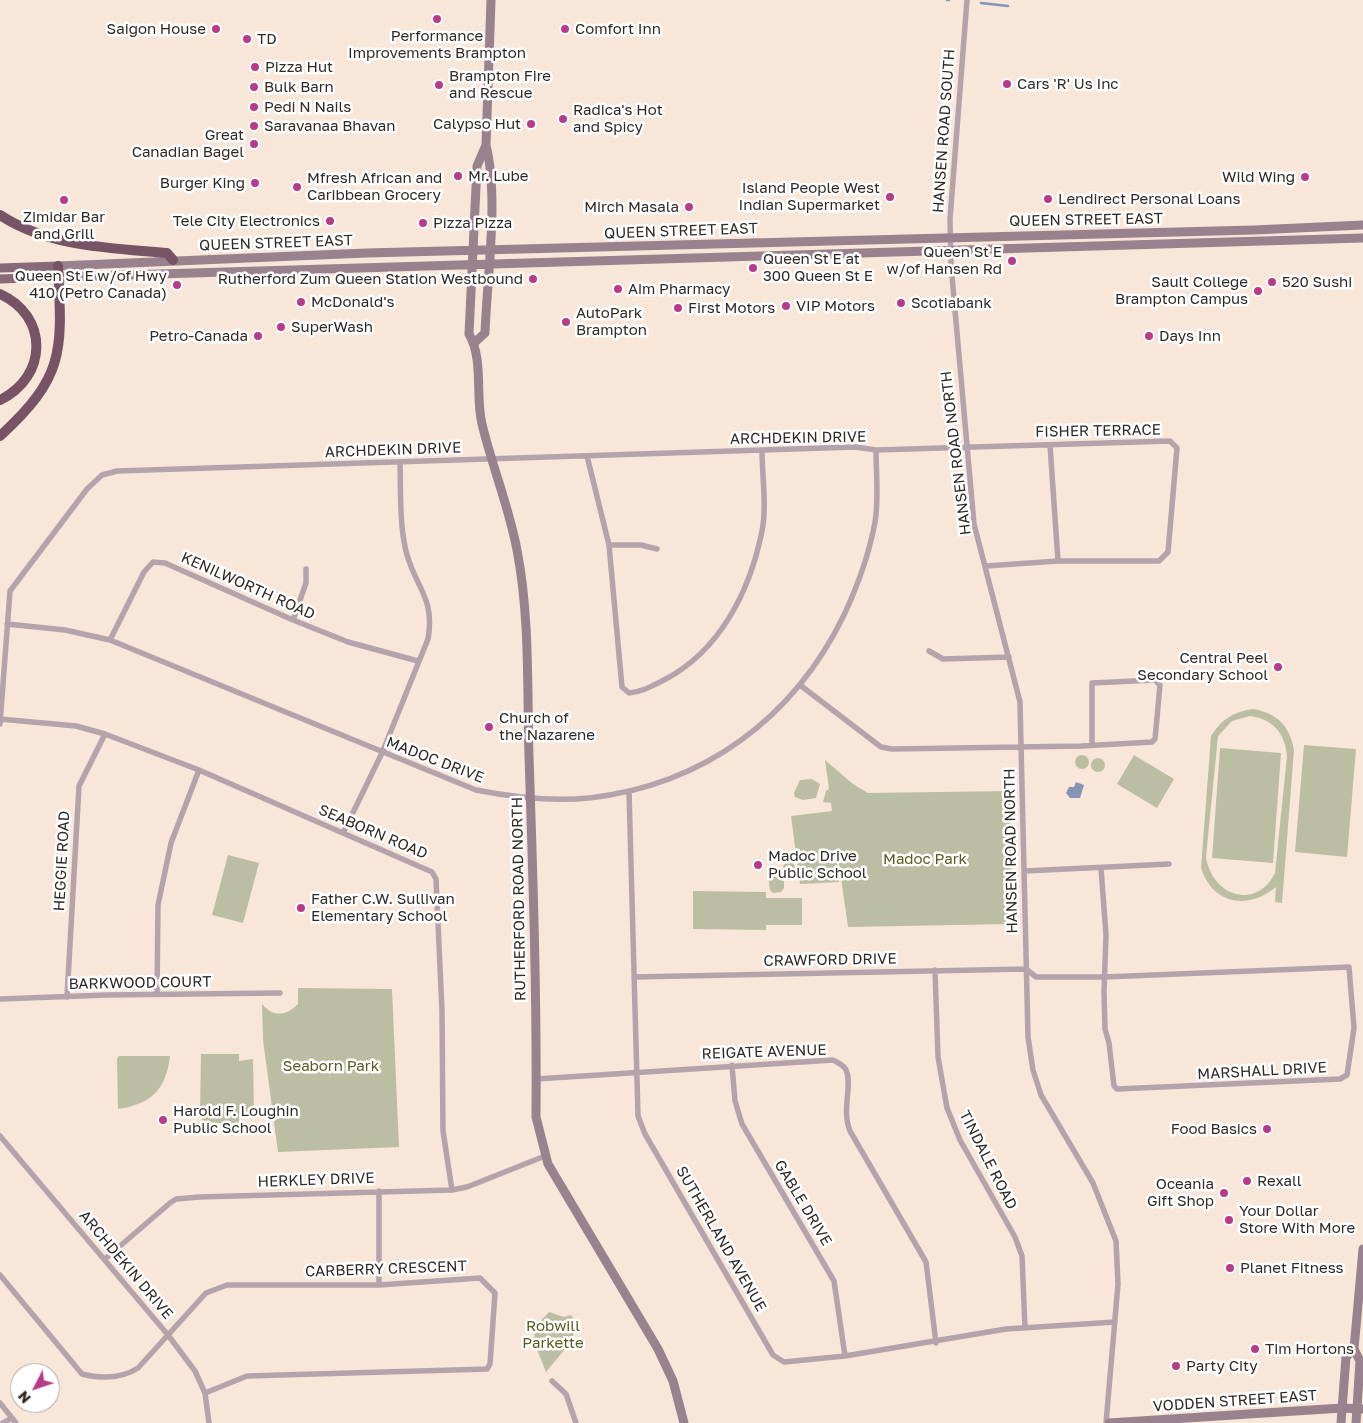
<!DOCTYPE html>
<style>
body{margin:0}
#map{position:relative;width:1363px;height:1423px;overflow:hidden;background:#f8e7d9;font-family:"Golos Text",sans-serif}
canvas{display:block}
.north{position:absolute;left:10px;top:1363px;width:50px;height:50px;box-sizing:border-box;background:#fff;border:1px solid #adaaa8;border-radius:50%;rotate:229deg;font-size:14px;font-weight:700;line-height:20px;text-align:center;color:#312a25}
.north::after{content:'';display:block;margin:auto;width:18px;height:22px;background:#b83b8a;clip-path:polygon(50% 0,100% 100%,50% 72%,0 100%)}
</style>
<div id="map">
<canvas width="1363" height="1423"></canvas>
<div class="north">N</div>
</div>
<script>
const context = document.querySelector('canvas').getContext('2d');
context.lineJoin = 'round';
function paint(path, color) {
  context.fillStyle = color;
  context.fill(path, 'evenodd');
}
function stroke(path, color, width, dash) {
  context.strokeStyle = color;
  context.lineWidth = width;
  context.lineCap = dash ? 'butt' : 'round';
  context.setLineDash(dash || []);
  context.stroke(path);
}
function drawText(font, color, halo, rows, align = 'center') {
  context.font = font + ' "Golos Text",sans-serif';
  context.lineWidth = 5;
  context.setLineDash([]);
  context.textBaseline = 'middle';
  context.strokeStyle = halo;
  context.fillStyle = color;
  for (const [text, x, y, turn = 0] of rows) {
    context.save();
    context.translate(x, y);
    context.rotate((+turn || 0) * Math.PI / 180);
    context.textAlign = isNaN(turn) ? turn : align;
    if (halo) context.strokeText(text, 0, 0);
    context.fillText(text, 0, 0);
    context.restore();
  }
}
const green = new Path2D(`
 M1253,709c24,4 37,17 41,41l-12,153 -7,-1 1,-15c-28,23 -63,18 -75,-19l10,-132c11,-17 22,-24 42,-27zM1250,716c22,3 35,16 37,40l-12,117c-19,38 -63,23 -69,-16l12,-121 14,-15z
 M1304,745l52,4 -9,108 -52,-5z
 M1220,748l61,5 -8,110 -61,-5z
 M1075 762a7 7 0 1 1 14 0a7 7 0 1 1-14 0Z
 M1134,755l40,24 -17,29 -40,-24z
 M1091 765a7 7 0 1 1 14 0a7 7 0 1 1-14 0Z
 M825,760l28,24 15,9 142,-2 2,133 -164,3 -10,-70 -2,-4 3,29 -39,2 -9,-68 41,-5 -1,-8 -8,-1 3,-11 3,-2z
 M812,779l8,5 -4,14 -13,2 -8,-3 -1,-4 6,-13z
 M228,855l31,8 -16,60 -31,-8z
 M783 868a6 6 0 1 1 12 0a6 6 0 1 1-12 0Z
 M772,875l12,6v7l-3,4 -8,1 -3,-3 -2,-14z
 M693,891l73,1v6h36v27h-36v5l-73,-1z
 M298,988l94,1 7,158 -121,5 -15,-112 -1,-36c12,14 24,12 36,0z
 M201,1054h38v7l14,-2 1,51 -3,3h-12v10h-37v-11h-2z
 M119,1056h51c-4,33 -18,48 -52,53l-1,-50z
 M549,1312l15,5 7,-2 6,9c-4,19 -19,33 -31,48l-12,-30 1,-15z`);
const water = new Path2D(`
 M1076,782l8,3 -4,13h-10l-4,-5 3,-6h5z`);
const stream = new Path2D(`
 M947,0h2
 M981,3l27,3`);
const street = new Path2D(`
 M967,0l-17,219 1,46 23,259 46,178 8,335 5,33 8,25 52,88 23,58 2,43 -12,139
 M1050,445l8,116
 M587,456l22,89 13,142 7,6c13,-1 23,-7 35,-13 56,-29 86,-89 98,-149 5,-25 0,-55 0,-80
 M609,545h32l16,4
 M293,620l13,-37v-14
 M7,624l58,6 45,10 366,150c36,7 75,12 113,8 115,-13 205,-80 255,-183 14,-30 25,-60 31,-93 4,-23 1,-49 1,-72
 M110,640l34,-68 9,-10 12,1 128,57 55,22 70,19
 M929,651l14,8 66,-2
 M800,685l81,62 11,2 190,-3 70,-4 3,-3 5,-54 -5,-5 -63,3v62
 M0,719l76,7 29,8 94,36 233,102 4,7 6,132 1,120 9,59
 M0,724l10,-133 77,-102 15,-14 15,-4 738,-24 21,3 294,-9 7,7 -9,104 -9,9h-101l-72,5
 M629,791l9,325 7,18 128,221 11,7 61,-6 161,-27 109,-7
 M343,833l39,-80 46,-114c7,-40 -11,-50 -21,-84 -8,-29 -6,-63 -7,-92
 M1025,871l144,-7
 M1026,969l10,8h68l245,-10 5,61 -7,47 -7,4 -223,10 -3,-3 -5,-43 -4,-14 -1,-37 2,-57 -5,-67
 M935,970l3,87 9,51 13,32 55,97 7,19 3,72
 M634,977l392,-8
 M157,994l1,-89 13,-62 28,-73
 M67,997l12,-211 26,-52
 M0,999l107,-4 173,-2
 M732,1065l3,36 7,23 92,157 11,75
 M536,1079l297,-19c5,3 11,5 13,10 7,15 -5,39 4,61l76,131 10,81
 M0,1136l168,199 27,36 10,22 4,30
 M105,1259l65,-56 6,-4 23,-2 253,-7 15,-3 78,-31
 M0,1275l82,99c20,5 39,5 56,-6l68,-75 21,-8h152l101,-7 15,15 -5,71 -3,5 -240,7 -42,17
 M379,1285v-94
 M552,1381l14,13 10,29
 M0,1403l16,20
 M3,1423l9,-5`);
const secondary = new Path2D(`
 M486,145l-9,21 -8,168c15,26 6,62 13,90 10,42 27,83 35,126 13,67 10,138 12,206 4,120 8,241 7,361l12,47 110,185 15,32 11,42
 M58,266l309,-13 887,-23 109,-5
 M58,277l1305,-39
 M474,343l11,-10c2,-56 14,-135 1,-188l5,-145
 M1354,1349l9,-100
 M1354,1349l6,12 -4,62
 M1109,1423l233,-15 21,1
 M1341,1423l5,-66 8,-8`);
const primary = new Path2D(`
 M0,268l58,-2
 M0,279l58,-2`);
const highway = new Path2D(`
 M0,215c48,32 112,33 167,38l6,7
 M0,294c49,22 48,83 0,106
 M0,436c66,-60 62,-86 58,-170`);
const markers = [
 [437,19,5,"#b83b8a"],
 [216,29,5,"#b83b8a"],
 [565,29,5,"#b83b8a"],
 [247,39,5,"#b83b8a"],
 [255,67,5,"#b83b8a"],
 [1007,84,5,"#b83b8a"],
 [439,85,5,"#b83b8a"],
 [254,87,5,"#b83b8a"],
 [254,107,5,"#b83b8a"],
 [563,119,5,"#b83b8a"],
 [531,124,5,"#b83b8a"],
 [254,126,5,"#b83b8a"],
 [254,144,5,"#b83b8a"],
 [458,176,5,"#b83b8a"],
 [1305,177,5,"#b83b8a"],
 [255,183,5,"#b83b8a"],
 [297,187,5,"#b83b8a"],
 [890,197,5,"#b83b8a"],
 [1048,199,5,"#b83b8a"],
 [64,200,5,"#b83b8a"],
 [689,207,5,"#b83b8a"],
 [330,221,5,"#b83b8a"],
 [423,223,5,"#b83b8a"],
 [1012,261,5,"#b83b8a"],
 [753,268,5,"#b83b8a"],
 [533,279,5,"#b83b8a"],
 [1272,282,5,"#b83b8a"],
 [177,285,5,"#b83b8a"],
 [618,289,5,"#b83b8a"],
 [1258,291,5,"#b83b8a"],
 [301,302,5,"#b83b8a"],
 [901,303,5,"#b83b8a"],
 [786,306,5,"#b83b8a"],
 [678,308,5,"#b83b8a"],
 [566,322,5,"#b83b8a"],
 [281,327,5,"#b83b8a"],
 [258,336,5,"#b83b8a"],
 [1149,336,5,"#b83b8a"],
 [1278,667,5,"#b83b8a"],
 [489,727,5,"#b83b8a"],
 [758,865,5,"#b83b8a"],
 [301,908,5,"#b83b8a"],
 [163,1120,5,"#b83b8a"],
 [1267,1129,5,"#b83b8a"],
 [1247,1181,5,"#b83b8a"],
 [1224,1193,5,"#b83b8a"],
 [1229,1220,5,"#b83b8a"],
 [1230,1268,5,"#b83b8a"],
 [1255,1349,5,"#b83b8a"],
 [1176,1366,5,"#b83b8a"]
];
const poiNames = [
 ["Saigon House",206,29,"right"],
 ["Comfort Inn",575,29],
 ["Performance",437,36,"center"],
 ["Improvements Brampton",437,53,"center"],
 ["TD",257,39],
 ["Pizza Hut",265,67],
 ["Brampton Fire",449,76],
 ["and Rescue",449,93],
 ["Cars 'R' Us Inc",1017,84],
 ["Bulk Barn",264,87],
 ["Pedi N Nails",264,107],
 ["Radica's Hot",573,110],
 ["and Spicy",573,127],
 ["Calypso Hut",521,124,"right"],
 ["Saravanaa Bhavan",264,126],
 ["Great",244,135,"right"],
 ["Canadian Bagel",244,152,"right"],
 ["Mr. Lube",468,176],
 ["Wild Wing",1295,177,"right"],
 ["Mfresh African and",307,178],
 ["Caribbean Grocery",307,195],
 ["Burger King",245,183,"right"],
 ["Island People West",880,188,"right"],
 ["Indian Supermarket",880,205,"right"],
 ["Lendirect Personal Loans",1058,199],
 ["Mirch Masala",679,207,"right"],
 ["Zimidar Bar",64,217,"center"],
 ["and Grill",64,234,"center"],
 ["Tele City Electronics",320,221,"right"],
 ["Pizza Pizza",433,223],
 ["Queen St E",1002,252,"right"],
 ["w/of Hansen Rd",1002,269,"right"],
 ["Queen St E at",763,259],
 ["300 Queen St E",763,276],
 ["Queen St E w/of Hwy",167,276,"right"],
 ["410 (Petro Canada)",167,293,"right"],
 ["Rutherford Zum Queen Station Westbound",523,279,"right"],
 ["Sault College",1248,282,"right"],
 ["Brampton Campus",1248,299,"right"],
 ["520 Sushi",1282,282],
 ["Aim Pharmacy",628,289],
 ["McDonald's",311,302],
 ["Scotiabank",911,303],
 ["VIP Motors",796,306],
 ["First Motors",688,308],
 ["AutoPark",576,313],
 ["Brampton",576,330],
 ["SuperWash",291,327],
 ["Petro-Canada",248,336,"right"],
 ["Days Inn",1159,336],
 ["Central Peel",1268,658,"right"],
 ["Secondary School",1268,675,"right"],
 ["Church of",499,718],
 ["the Nazarene",499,735],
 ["Madoc Drive",768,856],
 ["Public School",768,873],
 ["Father C.W. Sullivan",311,899],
 ["Elementary School",311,916],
 ["Harold F. Loughin",173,1111],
 ["Public School",173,1128],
 ["Food Basics",1257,1129,"right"],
 ["Rexall",1257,1181],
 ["Oceania",1214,1184,"right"],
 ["Gift Shop",1214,1201,"right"],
 ["Your Dollar",1239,1211],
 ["Store With More",1239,1228],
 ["Planet Fitness",1240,1268],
 ["Tim Hortons",1265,1349],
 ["Party City",1186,1366]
];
const streetNames = [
 ["HANSEN ROAD SOUTH",944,131,-86],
 ["QUEEN STREET EAST",1086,220,-1],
 ["QUEEN STREET EAST",681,231,-2],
 ["QUEEN STREET EAST",276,243,-2],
 ["FISHER TERRACE",1098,431,-1],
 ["ARCHDEKIN DRIVE",798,438,-1],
 ["ARCHDEKIN DRIVE",393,450,-2],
 ["HANSEN ROAD NORTH",956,453,-97],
 ["KENILWORTH ROAD",248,586,24],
 ["MADOC DRIVE",435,760,21],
 ["SEABORN ROAD",373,832,23],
 ["HANSEN ROAD NORTH",1011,851,-91],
 ["HEGGIE ROAD",62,861,-87],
 ["RUTHERFORD ROAD NORTH",519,899,-91],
 ["CRAWFORD DRIVE",830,960,-1],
 ["BARKWOOD COURT",140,983,-1],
 ["REIGATE AVENUE",764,1052,-2],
 ["MARSHALL DRIVE",1262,1071,-3],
 ["TINDALE ROAD",988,1160,63],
 ["HERKLEY DRIVE",316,1180,-2],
 ["GABLE DRIVE",803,1203,59],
 ["SUTHERLAND AVENUE",721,1239,60],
 ["ARCHDEKIN DRIVE",126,1265,50],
 ["CARBERRY CRESCENT",386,1269,-2],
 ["VODDEN STREET EAST",1235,1401,-4]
];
const parkNames = [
 ["Madoc Park",925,859],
 ["Seaborn Park",331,1066],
 ["Robwill",553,1326],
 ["Parkette",553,1343]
];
paint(green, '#bbbea3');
paint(water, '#8394b5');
stroke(stream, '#8394b5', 2.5);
stroke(street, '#b5a3ac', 5.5);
stroke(secondary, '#9a818e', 9);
stroke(primary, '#876978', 9);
stroke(highway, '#765466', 10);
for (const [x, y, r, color] of markers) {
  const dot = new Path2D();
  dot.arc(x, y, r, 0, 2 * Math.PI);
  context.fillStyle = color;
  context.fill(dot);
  stroke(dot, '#fff', 2);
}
drawText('15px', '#312a25', '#fff', poiNames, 'left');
drawText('15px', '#312a25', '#fff', streetNames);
drawText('15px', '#585c1f', '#fff', parkNames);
</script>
